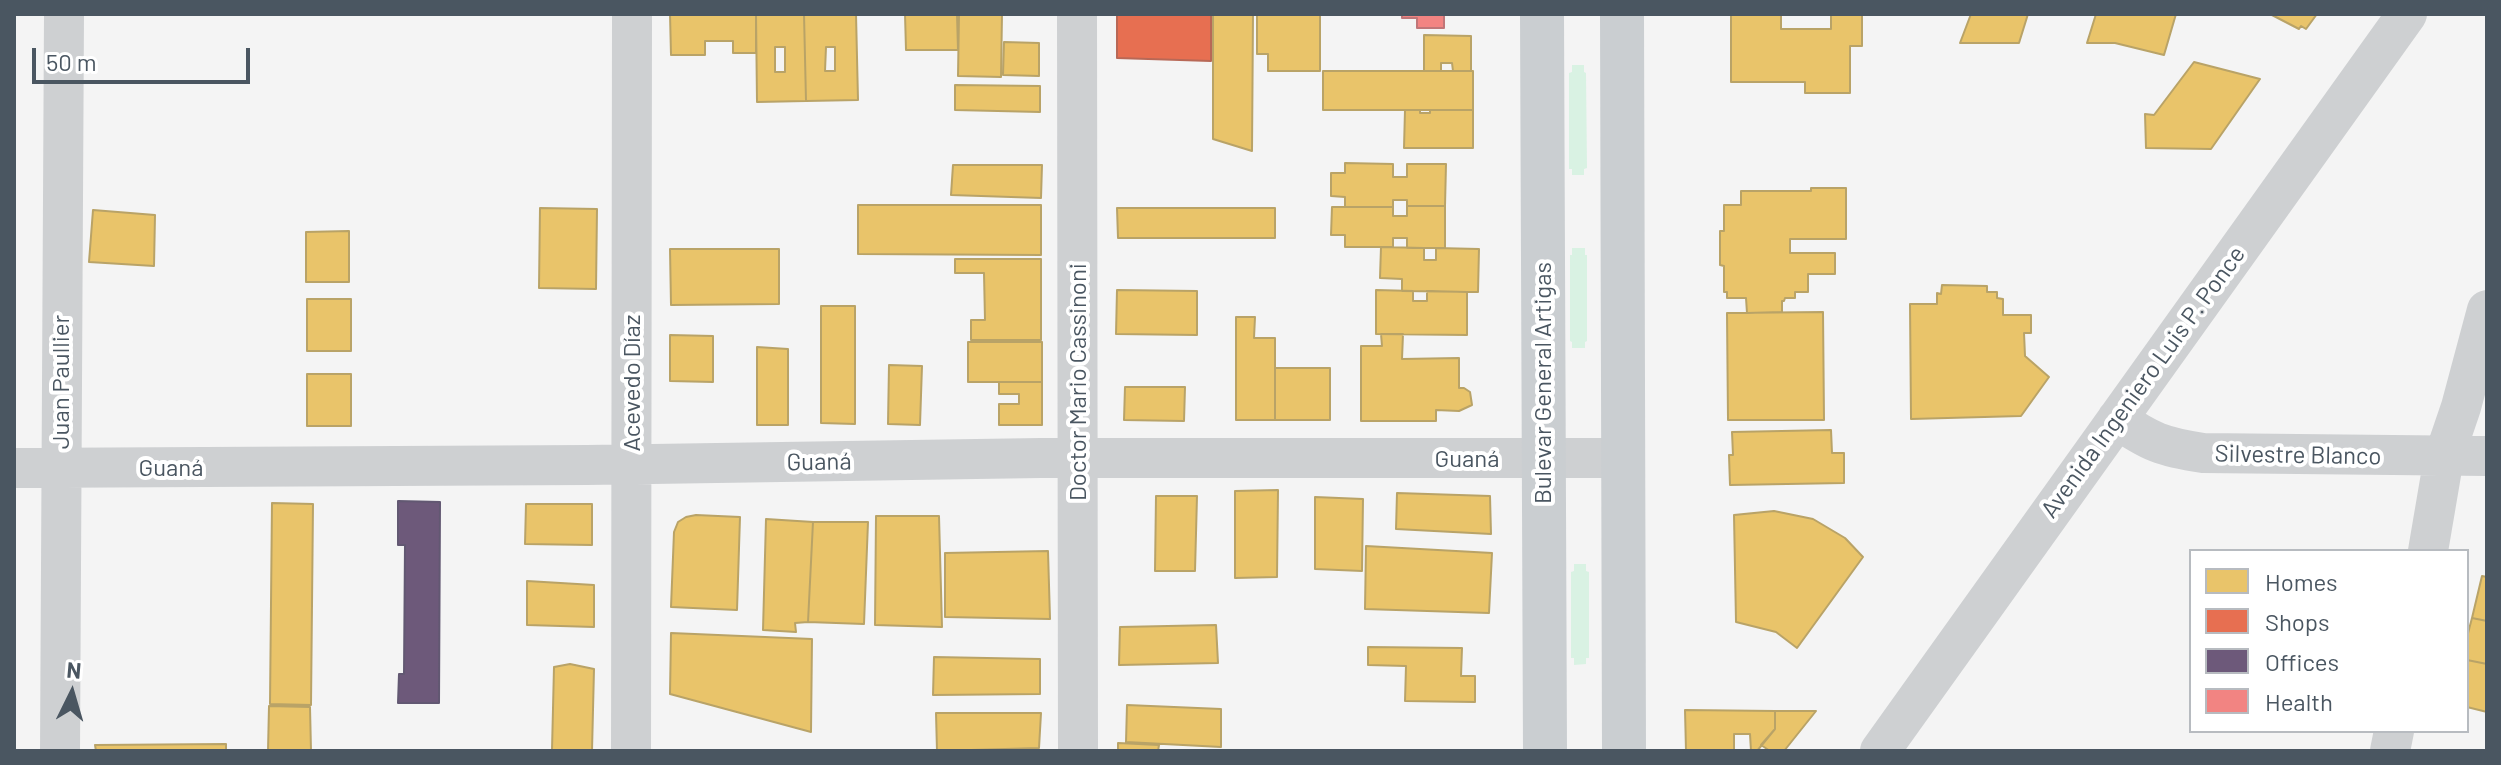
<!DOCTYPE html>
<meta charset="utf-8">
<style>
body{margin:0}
#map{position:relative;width:2501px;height:765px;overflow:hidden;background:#f4f4f4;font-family:Barlow,sans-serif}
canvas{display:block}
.frame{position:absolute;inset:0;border:16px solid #4a5661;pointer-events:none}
.legend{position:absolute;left:2189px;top:549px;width:280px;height:184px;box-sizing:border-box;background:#fff;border:2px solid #b7bbc0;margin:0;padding:10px 14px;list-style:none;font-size:24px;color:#4a5661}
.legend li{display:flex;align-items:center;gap:16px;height:40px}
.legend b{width:40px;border:2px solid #b7bbc0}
.north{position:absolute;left:32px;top:653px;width:80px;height:80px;-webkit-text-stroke:6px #fff;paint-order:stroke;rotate:5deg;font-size:22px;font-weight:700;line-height:32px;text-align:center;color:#4a5661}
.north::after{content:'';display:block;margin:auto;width:28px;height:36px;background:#4a5661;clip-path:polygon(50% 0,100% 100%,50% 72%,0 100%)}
.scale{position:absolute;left:32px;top:48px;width:218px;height:36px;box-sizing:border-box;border:4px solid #4a5661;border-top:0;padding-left:10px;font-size:24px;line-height:28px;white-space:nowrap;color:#4a5661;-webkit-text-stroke:6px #fff;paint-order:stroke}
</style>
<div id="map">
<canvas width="2501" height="765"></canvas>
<div class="frame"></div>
<ul class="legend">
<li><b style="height:22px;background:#e9c46a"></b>Homes</li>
<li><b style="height:22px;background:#e76f51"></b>Shops</li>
<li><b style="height:22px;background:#6d597a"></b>Offices</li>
<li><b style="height:22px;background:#f28482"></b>Health</li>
</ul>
<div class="north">N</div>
<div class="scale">50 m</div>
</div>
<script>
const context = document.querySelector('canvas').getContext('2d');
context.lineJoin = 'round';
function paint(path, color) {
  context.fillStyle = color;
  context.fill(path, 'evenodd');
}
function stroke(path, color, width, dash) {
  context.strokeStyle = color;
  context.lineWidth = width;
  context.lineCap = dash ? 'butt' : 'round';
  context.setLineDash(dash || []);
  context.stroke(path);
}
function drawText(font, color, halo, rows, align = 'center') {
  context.font = font + ' Barlow,sans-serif';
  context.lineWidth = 8;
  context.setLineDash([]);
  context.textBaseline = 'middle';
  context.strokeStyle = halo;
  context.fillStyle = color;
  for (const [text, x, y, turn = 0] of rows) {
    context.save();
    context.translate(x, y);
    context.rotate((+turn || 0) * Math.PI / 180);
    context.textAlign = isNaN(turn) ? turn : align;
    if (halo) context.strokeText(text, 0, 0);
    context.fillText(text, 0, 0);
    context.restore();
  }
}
const green = new Path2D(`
 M1572,65h12v7l2,1 1,95 -3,1v6h-12v-6h-3v-96l3,-1z
 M1572,248h13v7h2v86l-2,1v6h-13v-6l-2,-1v-86h2z
 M1574,564h12v7l3,1v86h-3v6l-12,1v-7h-3v-86l3,-1z`);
const homes = new Path2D(`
 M670,14h86v39h-23v-12h-28v14h-34z
 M756,14h48l2,87 -49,1zM775,47h10v25h-10z
 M804,14h52l2,86 -52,1zM826,47h9v24h-10z
 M905,14h52l1,36h-52z
 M959,14h43l-1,63 -43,-1z
 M1213,14h40l-1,137 -39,-12z
 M1257,14h63v57h-52v-17h-11z
 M1731,14h50v15h50v-15h31v32h-12v47h-45v-11h-74z
 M1971,14h57l-9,29h-59z
 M2096,14h80l-12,41 -49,-12h-28z
 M2270,14h47l-11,15 -5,-3 -2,3z
 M1424,35l47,1v35h-18l-1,-8h-11v8h-17z
 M1004,42l35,1v33l-36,-1z
 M2194,62l66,17 -49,70 -65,-1 -1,-34 9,1z
 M1323,71h150v39h-150z
 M955,85l85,1v26l-85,-2z
 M1405,110h15v3h10v-3h43v38h-69z
 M1345,163l48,1v13h14v-13h39l-1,42h-38v-6h-14v7h-48v-10l-14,-1v-23h14z
 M953,165h89l-1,33 -90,-3z
 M1811,188h35v51h-56v14h45v21h-27v18h-13v6h-10l-1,3h-2v11l-35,1 -1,-15h-19v-6h-3v-26l-4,-1v-34h4v-26h17v-14h70z
 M858,205h183v50l-183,-1z
 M1407,206h38v42h-38v-10h-14v9h-48v-12h-14l1,-28h61v9h14z
 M540,208l57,1 -1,80 -57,-1z
 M1117,208h158v30h-157z
 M93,210l62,5 -1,51 -65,-4z
 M349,231v51h-43v-50z
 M1381,247l43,1v12h12v-12l43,1 -1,43 -76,-1v-12l-22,-1z
 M670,249h109v55l-108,1z
 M955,259h86v81h-70v-20h14l-1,-47h-29z
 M1942,285l45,1v6h10v6l6,1v16h28v18h-7l1,23 24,21 -28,39 -110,3 -1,-115h27v-11l4,1z
 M1117,290l80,1v44l-81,-1z
 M1376,290l37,1v10h14v-10l40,1v43l-91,-1z
 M307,299h44v52h-44z
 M821,306h34v118l-34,-1z
 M1823,312l1,108h-96l-1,-107z
 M1236,317h19l-1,21h21v82h-39z
 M1381,334h22l-1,25 57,-1v30h5l6,4 2,13 -13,6 -23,-1v11h-75v-75h21z
 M670,335l43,1v46l-43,-1z
 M968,342h74v40h-74z
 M757,347l31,2v76h-31z
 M889,365l33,1 -2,59 -32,-1z
 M1275,368h55v52h-55z
 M307,374h44v52h-44z
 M999,382h43v43h-43v-21h20v-10h-20z
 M1125,387h60l-1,34 -60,-1z
 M1831,430l1,23h12v30l-114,2 -1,-30h4l-1,-23z
 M1278,490l-1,87 -42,1v-87z
 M1397,493l93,3 1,38 -95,-5z
 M1156,496h41l-2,75h-40z
 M1315,497l48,2 -1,72 -47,-2z
 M272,503l41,1 -2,201 -41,-1z
 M526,504h66v41l-67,-1z
 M1774,511l39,8 32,19 18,19 -66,91 -21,-16 -40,-10 -2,-107z
 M696,515l44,2 -3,93 -66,-3 3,-75 4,-10 8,-5z
 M876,516h63l3,111 -67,-2z
 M766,519l47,3 -5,100 -13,1 1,9 -33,-2z
 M813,522h55l-4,102 -56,-2z
 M1366,546l126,7 -3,60 -124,-4z
 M1048,551l2,68 -105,-2v-64z
 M2482,576l5,1v44l-15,-3z
 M527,581l67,4v42l-67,-2z
 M2472,618l15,3v43l-20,-4v-23z
 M1216,625l2,38 -99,2 1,-38z
 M671,633l141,6 -1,93 -141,-38z
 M1368,647l94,1 -1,28h14v26l-70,-1 1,-35 -38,-1z
 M934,657l106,2v35l-107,1z
 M2467,660l20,4v48l-20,-5z
 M570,664l24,5 -2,82 -40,-1 2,-83z
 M1127,705l94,4v38l-95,-5z
 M269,706l41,1 1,44h-43z
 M1685,710l90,1v18l-18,22h-6l-1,-17h-16v17h-48z
 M1775,711h41l-32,40h-14l-9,-6 14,-16z
 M936,713h105l-2,35 -102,3z
 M1118,743l41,2 -1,6h-40z
 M226,744v7h-130l-1,-6z`);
const shops = new Path2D(`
 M1117,14h94v47l-94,-3z`);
const offices = new Path2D(`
 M398,501l42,1 -1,201h-41l1,-29h5l1,-129h-7z`);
const health = new Path2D(`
 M1402,14h42v14h-27v-10h-15z`);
const minor = new Path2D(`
 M1077,14l1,737
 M2117,419c33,23 46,28 86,34l284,3
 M14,468l573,-3 454,-7h583
 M2428,551l16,-94 17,-50 26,-97
 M60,751l4,-737
 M631,751l1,-737
 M1880,751l527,-737
 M2390,751l4,-20`);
const major = new Path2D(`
 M1542,14l3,737
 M1622,14l2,737`);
const streetNames = [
 ["Juan Paullier",61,382,-90],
 ["Doctor Mario Cassinoni",1078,382,-90],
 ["Avenida Ingeniero Luis P. Ponce",2143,382,-54],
 ["Acevedo Díaz",632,383,-90],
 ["Bulevar General Artigas",1543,383,-90],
 ["Silvestre Blanco",2298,455,1],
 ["Guaná",1467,459],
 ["Guaná",819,462,-1],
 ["Guaná",171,468]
];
paint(green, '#d9f2e3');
paint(homes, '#e9c46a');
stroke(homes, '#b9a367', 2);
paint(shops, '#e76f51');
stroke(shops, '#b86856', 2);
paint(offices, '#6d597a');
stroke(offices, '#625872', 2);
paint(health, '#f28482');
stroke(health, '#c07678', 2);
stroke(minor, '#ced0d2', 40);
stroke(major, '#caced1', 44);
drawText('24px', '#4a5661', '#fff', streetNames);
</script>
